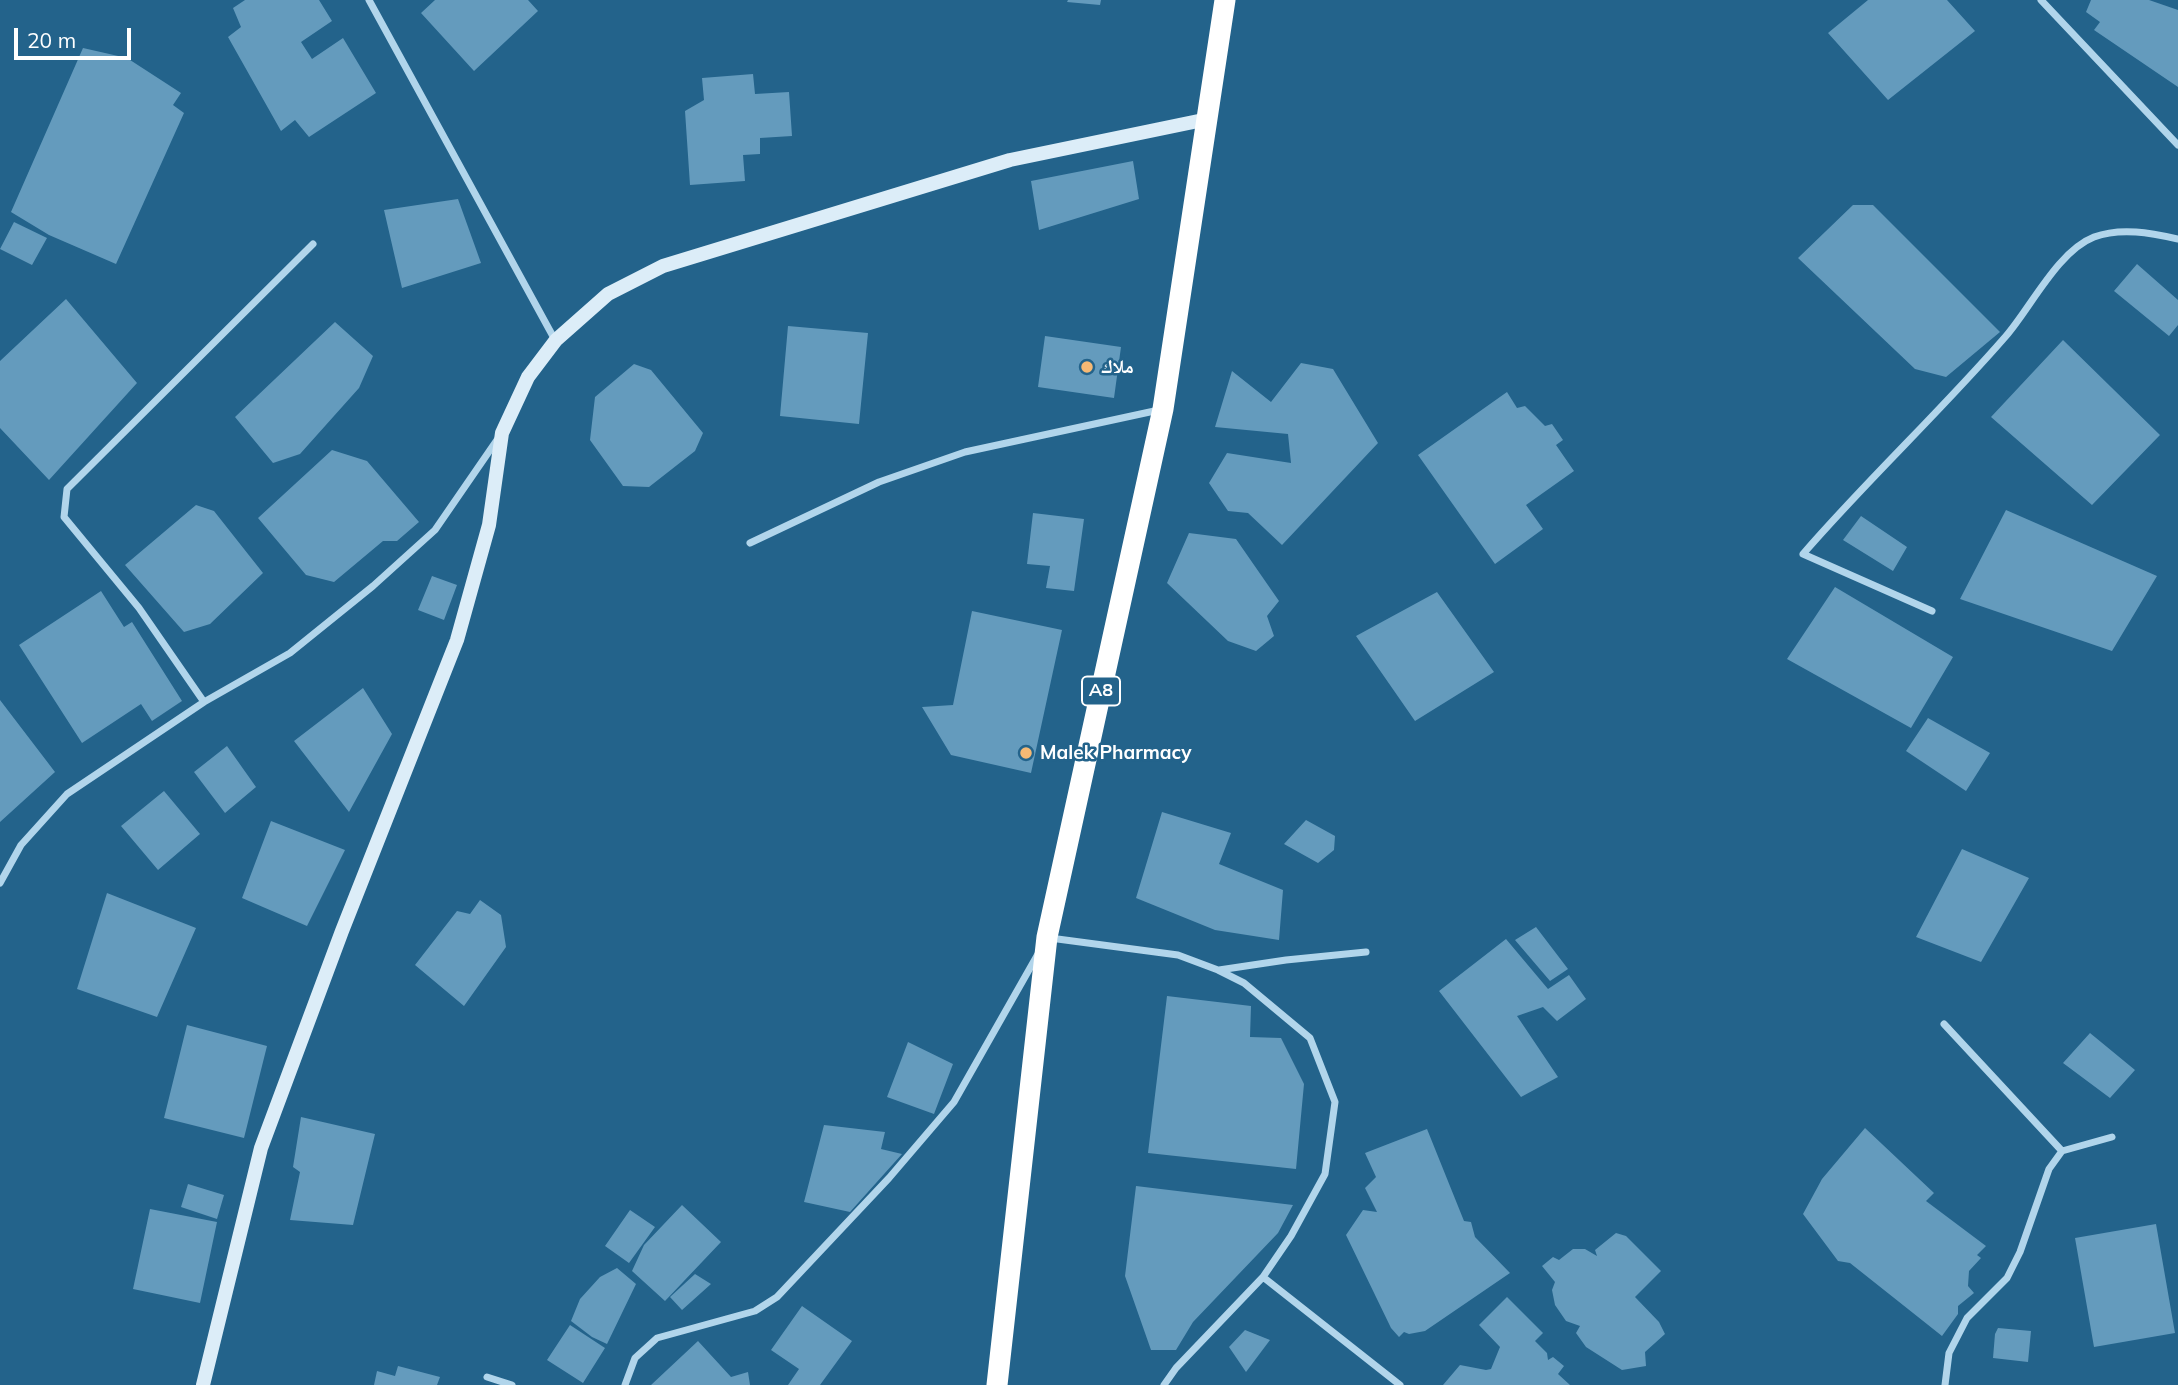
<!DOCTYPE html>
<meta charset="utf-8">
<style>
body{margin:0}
#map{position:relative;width:2178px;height:1385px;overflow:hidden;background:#23638b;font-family:Mulish,sans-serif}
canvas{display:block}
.scale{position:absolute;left:14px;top:28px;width:117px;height:32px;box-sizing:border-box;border:4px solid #fff;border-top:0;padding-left:9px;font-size:21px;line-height:24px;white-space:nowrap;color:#fff;-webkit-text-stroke:5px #23638b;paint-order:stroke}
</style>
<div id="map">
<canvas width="2178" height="1385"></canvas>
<div class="scale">20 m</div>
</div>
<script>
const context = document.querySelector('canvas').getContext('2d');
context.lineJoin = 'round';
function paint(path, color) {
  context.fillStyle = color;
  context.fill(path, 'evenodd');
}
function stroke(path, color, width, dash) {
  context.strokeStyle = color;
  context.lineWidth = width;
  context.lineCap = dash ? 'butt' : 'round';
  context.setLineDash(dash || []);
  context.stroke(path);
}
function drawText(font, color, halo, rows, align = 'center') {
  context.font = font + ' Mulish,"Noto Naskh Arabic",sans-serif';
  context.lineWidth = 5;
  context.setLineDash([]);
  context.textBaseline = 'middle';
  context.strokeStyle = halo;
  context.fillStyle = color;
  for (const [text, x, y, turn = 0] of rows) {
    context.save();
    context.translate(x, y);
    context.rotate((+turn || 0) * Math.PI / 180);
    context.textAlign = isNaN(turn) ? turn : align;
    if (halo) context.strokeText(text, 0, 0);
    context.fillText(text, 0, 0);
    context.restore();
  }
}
const building = new Path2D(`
 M245,0h74l13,21 -31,21 11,17 31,-21 33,55 -67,44 -14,-17 -14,11 -53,-94 13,-10 -8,-19z
 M435,0h93l10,11 -64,60 -53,-58z
 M1068,0h33l-1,5 -33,-3z
 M1868,0h79l28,31 -87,69 -60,-67z
 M2091,0h58l29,10v77l-84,-57 6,-8 -14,-10z
 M83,48l44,10 54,35 -8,12 11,8 -68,151 -67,-29 -38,-23z
 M753,74l2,20 34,-2 3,44 -32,2v16l-17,1 2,26 -55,4 -5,-74 19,-11 -2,-22z
 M1133,161l6,38 -100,31 -8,-49z
 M458,199l23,64 -79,25 -18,-78z
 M1853,205h20l127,127 -54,45 -31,-8 -117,-111z
 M14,222l33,16 -15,27 -32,-16z
 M2137,264l41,36v25l-9,11 -55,-45z
 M66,299l71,84 -88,97 -49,-52v-67z
 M335,322l38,34 -14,32 -59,66 -27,9 -38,-46z
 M788,326l80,7 -9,91 -79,-8z
 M1045,336l76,11 -7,51 -76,-11z
 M2063,340l97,95 -68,70 -101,-88z
 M1301,363l32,6 45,74 -96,102 -34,-32 -20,-2 -19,-28 18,-30 64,10 -3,-29 -73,-7 17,-56 39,31z
 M634,364l17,6 52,63 -8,18 -46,36 -26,-1 -33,-46 5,-43z
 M1507,392l10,16 8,-2 20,20 7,-2 11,16 -7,5 18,26 -48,34 17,24 -48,35 -77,-109z
 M332,450l35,11 52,61 -22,19h-14l-49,41 -28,-7 -48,-57z
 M196,505l18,6 49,62 -53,51 -26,8 -59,-67z
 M2006,510l151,66 -45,75 -152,-52z
 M1033,513l51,6 -10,72 -28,-3 4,-22 -23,-2z
 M1861,516l46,31 -14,24 -50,-31z
 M1189,533l47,6 43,62 -12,15 7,20 -18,15 -28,-10 -61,-58z
 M432,576l25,9 -13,35 -26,-10z
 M1835,587l118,70 -42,71 -124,-69z
 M101,591l23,36 8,-5 50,79 -30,20 -11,-17 -59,39 -63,-98z
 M1437,592l57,80 -79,49 -59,-85z
 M972,611l90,19 -31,143 -80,-18 -29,-48 31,-2z
 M363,688l29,46 -43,78 -55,-71z
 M0,700l55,72 -55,50z
 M1928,718l62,35 -24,38 -60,-40z
 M227,746l29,41 -31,26 -31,-41z
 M164,791l36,43 -42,36 -37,-44z
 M1162,812l69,21 -12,31 64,26 -4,50 -64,-10 -79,-32z
 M1306,820l29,16 -1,14 -16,13 -34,-19z
 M271,821l74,29 -38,76 -65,-28z
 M1962,849l67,29 -48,84 -65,-25z
 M107,893l89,35 -39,89 -80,-28z
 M480,900l21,15 5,32 -42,59 -49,-41 42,-54 13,3z
 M1536,927l32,42 -18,12 -35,-41z
 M1506,939l42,50 21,-14 17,24 -29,22 -14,-14 -26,9 41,61 -37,20 -82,-106z
 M1167,996l84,10 -1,31 31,1 23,46 -8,85 -148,-16z
 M187,1025l80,21 -23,92 -80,-20z
 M2090,1033l45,37 -25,28 -47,-35z
 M908,1042l45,22 -19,50 -47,-17z
 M301,1117l74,17 -22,91 -63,-5 10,-48 -7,-5z
 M824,1125l61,7 -4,17 21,5 -52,58 -46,-10z
 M1865,1128l69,65 -8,8 60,45 -9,9 4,3 -12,13 -1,15 6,7 -16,13v8l-16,22 -92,-73 -12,-2 -35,-47 19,-35z
 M1427,1129l37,92 7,1 4,15 35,36 -85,58 -16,3 -5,-2 -5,5 -8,-9 -45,-93 17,-25 14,2 -12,-24 11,-11 -11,-24z
 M188,1184l36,11 -7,24 -36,-12z
 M1136,1186l157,19 -15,28 -85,89 -17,28h-25l-26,-74z
 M682,1205l39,37 -56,59 -33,-30 12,-26z
 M150,1209l67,13 -17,81 -67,-14z
 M630,1210l25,17 -26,36 -24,-17z
 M2156,1224l19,109 -81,14 -19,-109z
 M1616,1233l10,3 35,35 -26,26 24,25 6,12 -20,18 1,14 -24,4 -36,-23 -10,-14 4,-7 -14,-5 -11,-16 -3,-15 3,-8 -13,-16 11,-9 6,3 14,-11h12l12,7 -2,-6z
 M617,1268l19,16 -29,60 -15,-7 -21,-16 9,-22 20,-22z
 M695,1274l16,10 -29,26 -12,-13z
 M1507,1297l36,36 -8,8 12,12 1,7 5,-3 11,9 -6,8 12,11h-127l17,-20 26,5 5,-1 9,-22 -21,-22z
 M802,1306l50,35 -32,44h-32l11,-16 -28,-19z
 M570,1325l35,23 -22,35 -36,-23z
 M1998,1328l33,3 -3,31 -35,-4 2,-24z
 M1245,1330l25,10 -24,32 -17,-25z
 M698,1341l33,36 17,-5 2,13h-99z
 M398,1366l42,11 -3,8h-63l3,-14 18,5z`);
const street = new Path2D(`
 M369,0l186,340
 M2041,0l137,145
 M750,543l129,-61 86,-30 194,-42
 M1932,611l-129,-57c65,-75 138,-143 203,-218 25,-29 52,-85 88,-99 27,-10 57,-4 84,2
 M204,702l-65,-94 -75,-91 3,-28 246,-245
 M0,883l21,-38 46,-51 137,-92 86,-49 83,-67 62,-56 62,-90
 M1050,938l128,17 40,15 26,13 66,55 25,64 -10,72 -34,62 -28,41 -87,91 -12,17
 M1219,970l67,-10 80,-8
 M1944,1024l118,127
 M1263,1277l137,108
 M487,1377l25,8
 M625,1385l10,-27 22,-20 98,-27 22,-14 112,-119 65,-76 84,-148
 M1945,1385l4,-32 18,-35 40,-40 13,-26 29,-83 13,-18 50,-14`);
const secondary = new Path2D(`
 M203,1385l58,-237 81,-217 115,-291 32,-115 13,-92 26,-56 28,-37 52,-46 55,-28 347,-106 198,-41`);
const highway = new Path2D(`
 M997,1385l50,-448 116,-528 62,-409`);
const markers = [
 [1087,367,7,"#f6b974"],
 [1026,753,7,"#f6b974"]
];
const shields = [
 [1101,691,38]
];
const shieldNames = [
 ["A8",1101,691]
];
const poiNames = [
 ["ملاك",1101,367],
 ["Malek Pharmacy",1040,753]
];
paint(building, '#649bbd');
stroke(street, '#b1d5eb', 7);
stroke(secondary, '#dcedf8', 14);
stroke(highway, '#fff', 21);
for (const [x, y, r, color] of markers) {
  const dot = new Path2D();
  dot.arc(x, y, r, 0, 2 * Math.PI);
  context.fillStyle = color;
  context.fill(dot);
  stroke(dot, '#23638b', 2.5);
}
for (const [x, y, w] of shields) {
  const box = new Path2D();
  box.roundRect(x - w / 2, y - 14.5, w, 29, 5);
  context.fillStyle = '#23638b';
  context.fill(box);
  stroke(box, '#fff', 2);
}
drawText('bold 18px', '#fff', null, shieldNames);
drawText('bold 19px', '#fff', '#23638b', poiNames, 'left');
</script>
